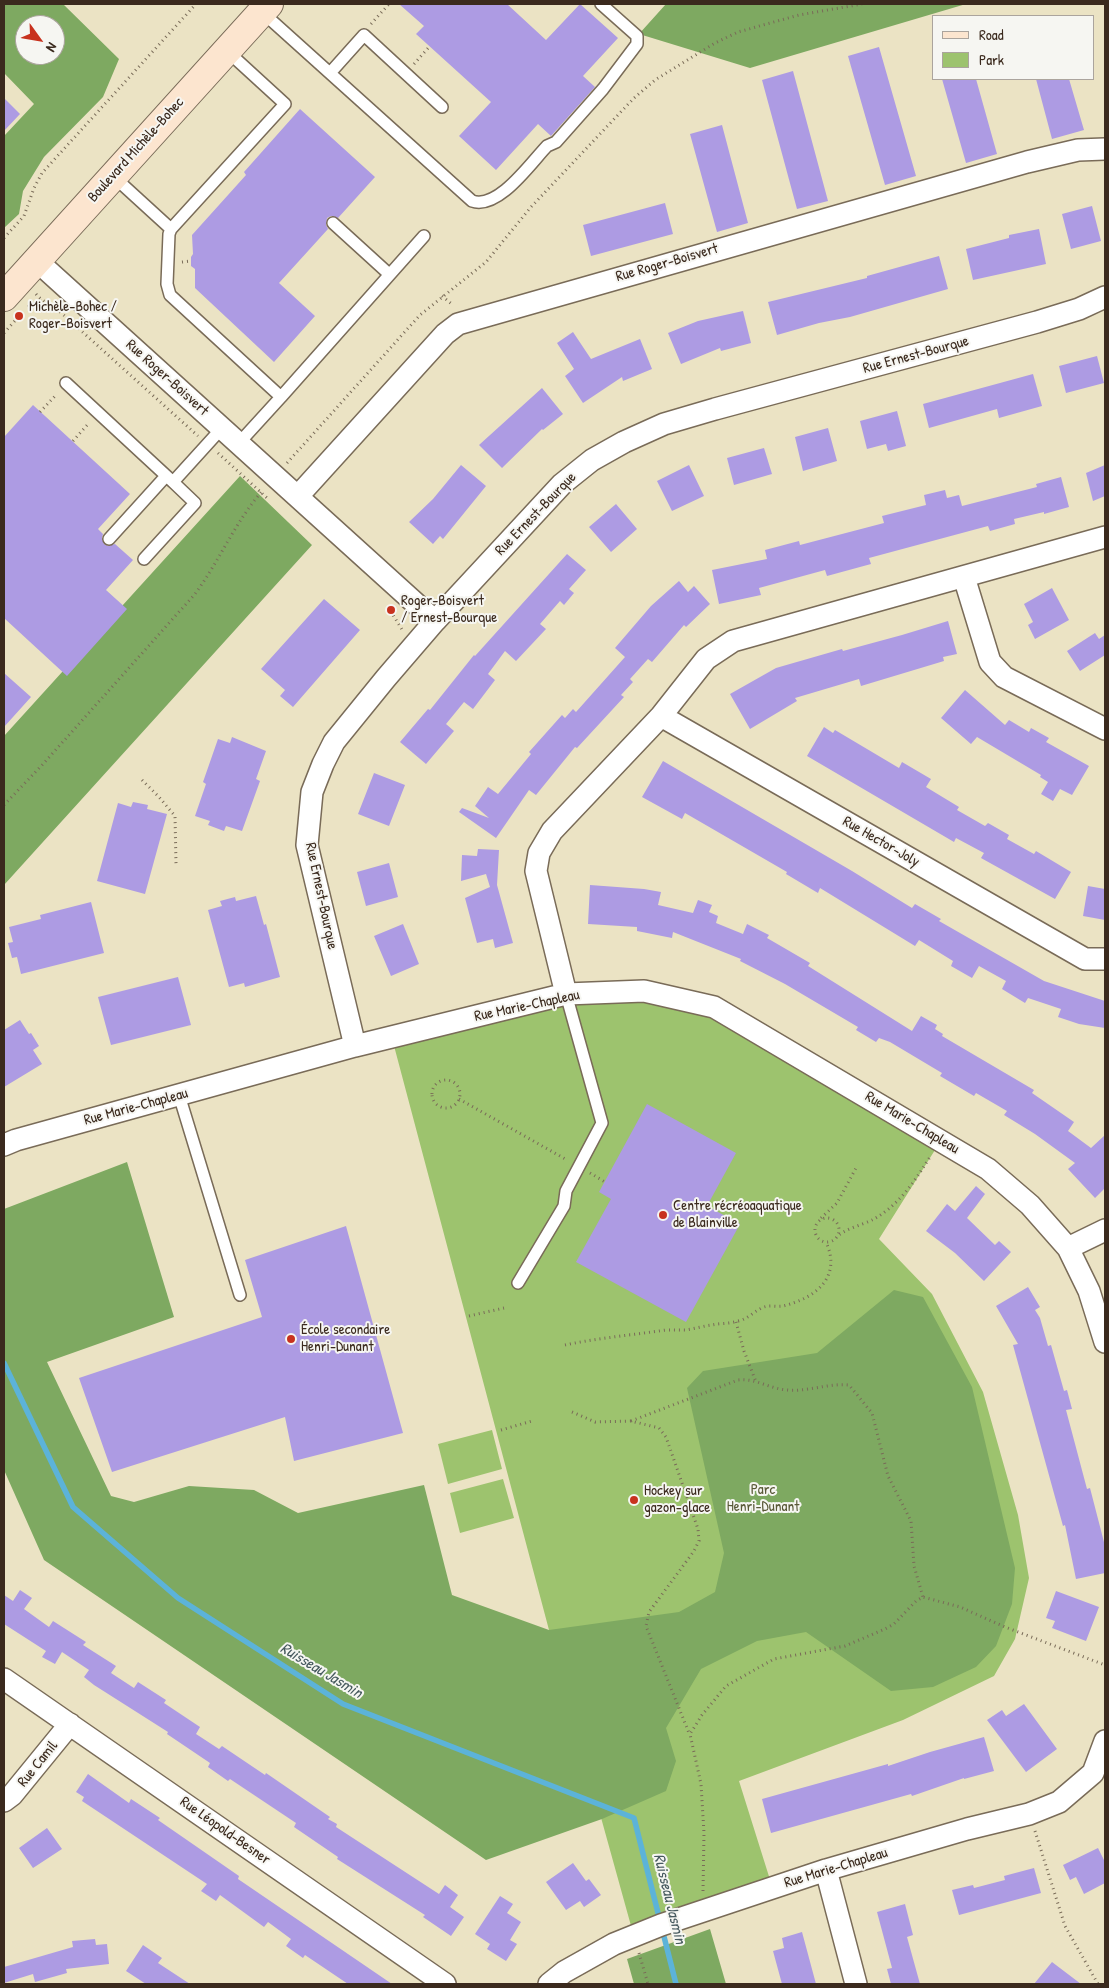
<!DOCTYPE html>
<meta charset="utf-8">
<style>
body{margin:0}
#map{position:relative;width:1109px;height:1988px;overflow:hidden;background:#ebe3c4;font-family:"Patrick Hand",sans-serif}
canvas{display:block}
.frame{position:absolute;inset:0;border:5px solid #3b2a1e;pointer-events:none}
.legend{position:absolute;left:932px;top:15px;width:162px;height:65px;box-sizing:border-box;background:#f6f6f2;border:1px solid #aba49d;margin:0;padding:6px 9px;list-style:none;font-size:15px;color:#3b2a1e}
.legend li{display:flex;align-items:center;gap:10px;height:25px}
.legend b{width:25px;border:1px solid #aba49d}
.north{position:absolute;left:15px;top:15px;width:50px;height:50px;box-sizing:border-box;background:#f6f6f2;border:1px solid #aba49d;border-radius:50%;rotate:122deg;font-size:14px;font-weight:700;line-height:20px;text-align:center;color:#3b2a1e}
.north::after{content:'';display:block;margin:auto;width:18px;height:22px;background:#c8321e;clip-path:polygon(50% 0,100% 100%,50% 72%,0 100%)}
</style>
<div id="map">
<canvas width="1109" height="1988"></canvas>
<div class="frame"></div>
<ul class="legend">
<li><b style="height:6px;background:#fce5cf"></b>Road</li>
<li><b style="height:14px;background:#9dc36e"></b>Park</li>
</ul>
<div class="north">N</div>
</div>
<script>
const context = document.querySelector('canvas').getContext('2d');
context.lineJoin = 'round';
function paint(path, color) {
  context.fillStyle = color;
  context.fill(path, 'evenodd');
}
function stroke(path, color, width, dash) {
  context.strokeStyle = color;
  context.lineWidth = width;
  context.lineCap = dash ? 'butt' : 'round';
  context.setLineDash(dash || []);
  context.stroke(path);
}
function drawText(font, color, halo, rows, align = 'center') {
  context.font = font + ' "Patrick Hand",sans-serif';
  context.lineWidth = 4;
  context.setLineDash([]);
  context.textBaseline = 'middle';
  context.strokeStyle = halo;
  context.fillStyle = color;
  for (const [text, x, y, turn = 0] of rows) {
    context.save();
    context.translate(x, y);
    context.rotate((+turn || 0) * Math.PI / 180);
    context.textAlign = isNaN(turn) ? turn : align;
    if (halo) context.strokeText(text, 0, 0);
    context.fillText(text, 0, 0);
    context.restore();
  }
}
const green = new Path2D(`
 M567,996l141,9 232,137 -61,97 53,55 51,98 35,123 11,63 -14,61 -21,37 -91,44 -164,61 33,105 -139,47 -84,-303 -156,-588z
 M492,1430l10,39 -54,15 -10,-40z
 M503,1479l11,39 -54,15 -10,-40z`);
const forest = new Path2D(`
 M4,4h59l56,55 -16,38 -59,60 -21,34 -4,23 -15,14v-92l30,-32 -30,-31zM25,25h30v30h-30z
 M666,4h300l-216,64 -111,-34z
 M240,476l72,69 -308,340v-149z
 M127,1162l47,155 -127,45 64,134 23,6 55,-16 65,4 44,23 126,-28 28,110 97,35 130,-18 36,-20 9,-39 -37,-165 16,-17 114,-18 77,-63 29,7 49,90 43,181 -3,36 -16,42 -20,21 -43,20 -42,4 -85,-59 -49,9 -56,28 -35,59 10,33 -10,30 -64,28 -116,41 -442,-300 -40,-90v-261z
 M710,1929l16,55h-92l-7,-25z`);
const stream = new Path2D(`
 M4,1363l69,144 105,91 165,106 291,114 42,166`);
const building = new Path2D(`
 M399,4h108l39,36 34,-36 38,34 -35,38 12,11 -44,49 -13,-12 -42,46 -37,-34 32,-34 -75,-68 8,-8z
 M879,47l37,129 -31,9 -37,-129z
 M793,71l35,130 -31,8 -35,-129z
 M942,79h34l21,75 -31,9z
 M1036,79h33l15,51 -32,9z
 M4,98l16,16 -16,17z
 M300,109l75,68 -37,41 -7,-2 -4,2 -1,7 2,4 -49,54 36,33 -41,46 -79,-74v-19l-4,-3v-9l2,-3 -1,-19 54,-60 -2,-3z
 M722,125l26,98 -31,9 -27,-98z
 M665,203l8,31 -82,22 -8,-31z
 M1092,206l9,35 -30,8 -9,-35z
 M1039,229l7,35 -73,16 -7,-31 43,-11v-3z
 M939,256l9,33 -98,28 -31,6 -42,12 -9,-33 99,-24v-2z
 M743,311l8,32 -30,8 -1,-3 -39,16 -13,-31 30,-12z
 M573,332l18,27 49,-20 12,30 -29,12 -1,-4 -39,26 -18,-27 9,-7 -17,-26z
 M1097,356l7,27 -38,10 -7,-27z
 M1033,374l9,32 -43,12 -2,-9 -68,19 -6,-24z
 M542,388l21,26 -20,16 -1,-1 -40,39 -23,-23z
 M33,405l97,89 -32,35 5,5 -1,4 2,6 4,2 7,-2 18,16 -27,30 21,19 -60,67 -63,-58v-181z
 M897,411l9,35 -18,5 -2,-7 -19,5 -7,-28z
 M828,428l9,33 -34,10 -8,-34z
 M764,448l8,26 -38,11 -7,-27z
 M461,465l25,21 -43,53 -3,-3 -7,8 -24,-22 24,-23z
 M689,465l15,31 -32,15 -15,-30z
 M1105,465v31l-12,5 -7,-28z
 M1061,477l8,30 -25,7v-2l-30,7 1,5 -25,7 -2,-5 -119,32 2,6 -44,12 -2,-6 -66,18 2,7 -42,9 -7,-34 55,-11 -2,-9 34,-9 1,4 84,-22 -2,-7 44,-11 -2,-10 21,-5 2,8 12,-3 3,11 75,-19 -1,-3z
 M616,504l21,25 -26,23 -22,-25z
 M567,554l19,16 -17,19 5,4 -10,12 -4,-4 -20,23 6,5 -30,32 -11,-10 -17,23 7,6 -22,29 -9,-7 -18,22 8,7 -28,33 -26,-22 28,-33 2,1 44,-55 1,1z
 M679,581l9,11 6,-6 16,18 -24,23 -2,-2 -32,37 -4,-3 -18,20 3,3 -12,13 3,2 -47,51 -2,-1 -39,48 -7,-5 -33,48 -37,-26 3,-4 27,10 -14,-12 13,-19 10,7 33,-40 -2,-2 33,-37 3,3 8,-9 3,3 49,-55 -10,-9 36,-42z
 M1052,588l17,32 -34,19 -7,-14 5,-3 -9,-18z
 M324,599l36,31 -67,77 -13,-11 5,-6 -24,-21z
 M948,621l9,33 -14,3 1,4 -83,25 -2,-7 -64,19 2,3 -47,28 -20,-35 46,-26 66,-19 1,2 59,-16z
 M1095,633l4,6 6,-4v20l-25,16 -13,-20z
 M4,673l27,24 -27,30z
 M965,690l40,35 4,-5 20,12 2,-4 18,10 -3,4 43,24 -17,29 -12,-6 -7,12 -12,-7 7,-12 -8,-5 1,-2 -64,-38 -6,7 -30,-26z
 M824,727l9,6 2,-3 64,38 3,-6 29,17 -5,8 33,20 -2,3 28,16 3,-3 21,12 -2,4 27,15 2,-3 35,21 -16,27 -74,-41 3,-5 -28,-15 -2,4 -147,-86z
 M232,737l34,14 -10,28 4,2 -18,50 -16,-5 -2,5 -16,-6 2,-4 -15,-5 11,-32 -3,-2 15,-43 12,4z
 M663,761l189,110 60,37 3,-4 26,15 -2,2 105,60 61,20v27l-26,-4 -21,-7 3,-8 -33,-11 -3,5 -23,-14 4,-8 -27,-15 -7,12 -21,-12 2,-5 -34,-21 -4,6 -95,-58 -2,5 -32,-19 1,-2 -102,-59 -3,6 -40,-22z
 M374,773l31,12 -16,41 -31,-12z
 M133,802l15,3 -1,4 20,5 -22,80 -48,-13 21,-78 13,4z
 M478,849l21,1 -2,35 16,58 -18,5 -2,-9 -16,4 -12,-45 25,-11 -4,-13 -25,7 1,-26 15,1z
 M389,863l9,34 -32,9 -9,-34z
 M590,885l54,4 17,3 -3,13 35,8 5,-13 14,5 -3,7 9,4 -2,7 27,11 4,-10 22,11 -2,3 43,25 -2,3 104,65 9,-15 16,9 -2,4 8,5 -1,2 92,54 -2,3 42,29 -6,9 23,17 14,-13v53l-10,10 -27,-29 7,-6 -40,-29 -31,-19 3,-4 -31,-18 -2,3 -34,-20 2,-3 -52,-31 -11,-4 -3,4 -20,-12 2,-3 -73,-43 -45,-23 1,-2 -68,-27 -1,6 -35,-7v-4l-49,-3z
 M1088,886l17,3v31l-22,-4z
 M256,896l8,29 2,-1 14,53 -35,10 -1,-4 -15,4 -21,-77 14,-4 -2,-5 15,-4 1,4z
 M91,902l13,51 -83,21 -4,-17 -5,1 -4,-15 5,-1 -4,-15 32,-8 -1,-4z
 M403,924l16,40 -28,12 -17,-40z
 M178,977l13,48 -80,20 -13,-48z
 M20,1020l9,14 2,-1 8,13 -6,4 9,14 -38,23v-57z
 M647,1104l89,49 -29,53 33,18 -54,98 -110,-60 35,-63 -12,-7z
 M976,1186l9,8 -18,24 28,27 4,-4 12,11 -27,29 -29,-28 -29,-22 21,-27 8,7z
 M346,1226l57,207 -109,28 -9,-44 -173,55 -33,-94 183,-61 -17,-57z
 M1028,1287l12,20 -5,3 5,8 8,28 3,-1 13,46 3,-1 5,19 -6,1 21,79 3,-1 15,58v27l-29,6 -11,-54 -2,1 -50,-181 5,-1 -22,-38z
 M20,1590l12,8 -8,11 25,18 4,-6 33,21 -3,3 33,21 -5,7 23,15 4,-6 28,18 -2,3 36,24 -4,7 23,15 3,-3 43,29 1,-2 64,44 -2,2 9,5 -1,3 103,67 6,-9 13,10 -8,12 14,10 -13,19 -28,-19 2,-2 -88,-56 1,-2 -44,-30 2,-4 -66,-44 -2,2 -20,-14 2,-4 -43,-29 1,-2 -74,-47 -10,-8 5,-7 -27,-18 -7,12 -13,-7 4,-6 -42,-27v-29l9,6z
 M1056,1591l43,16 -13,34 -34,-13 3,-7 -9,-3z
 M1024,1704l33,45 -31,23 -39,-52 15,-10 4,6z
 M984,1737l10,34 -30,8v-1l-52,18 -1,-2 -140,39 -9,-34 126,-35v2l42,-14z
 M88,1774l41,29 2,-4 29,19 -2,2 81,56 -1,3 154,105h-44l-43,-29 -2,3 -17,-12 5,-7 -23,-17 -4,5 -44,-32 -4,6 -15,-10 6,-7 -125,-83 2,-4 -8,-5z
 M47,1828l15,21 -29,19 -14,-20z
 M1098,1848l7,14v21l-21,11 -8,-17 -6,3 -7,-15z
 M573,1863l13,18 3,-2 12,16 -17,12 -4,-6 -14,9 -20,-28z
 M1034,1868l7,25 -82,22 -7,-25 21,-5 1,3 31,-8 -1,-4z
 M500,1896l13,8 -6,9 14,9 -11,18 7,4 -11,17 -19,-12 3,-5 -15,-10z
 M905,1904l8,31 -6,2 13,47h-29l-4,-15 5,-1 -15,-56z
 M802,1932l14,52h-34l-9,-33 11,-3 -2,-10z
 M95,1939l1,6 11,-1 2,20 -43,5 1,4 -32,9 -2,-8 -29,9v-16l69,-20 -1,-6z
 M143,1945l19,13 -4,5 32,21h-44l-20,-13z
 M1052,1962l29,22h-47z`);
const path = new Path2D(`
 M371,24l18,-20
 M414,64l16,-18
 M4,238l20,-22 10,-28 8,-15 154,-169
 M182,262l9,-1
 M36,294c6,8 14,9 21,15l141,127
 M442,296l11,9
 M28,307l14,-6
 M4,333l18,-20
 M40,412l17,-18
 M73,441l16,-18
 M218,453l49,45
 M287,463l133,-148 66,-53 45,-55 103,-109 21,-18 60,-37 23,-11 61,-17 63,-11
 M388,607l15,24
 M142,780l17,17 16,19 1,48
 M4,805l40,-42 151,-169c25,-34 40,-72 68,-104
 M432 1094a14 14 0 1 1 28 0a14 14 0 1 1-28 0Z
 M459,1099l108,61
 M590,1173l15,9
 M815 1230a12 12 0 1 1 24 0a12 12 0 1 1-24 0Z
 M821,1218l16,-15 19,-35
 M836,1238c7,-9 27,-13 38,-19 26,-15 40,-37 56,-62
 M469,1316l35,-8
 M736,1322l8,29 12,31
 M565,1345c33,-7 67,-10 101,-15 7,0 13,0 19,0 9,-1 18,-4 27,-5 8,-2 17,-1 26,-4 10,-2 16,-10 26,-14 6,-2 13,0 19,-1 33,-8 59,-29 43,-64
 M572,1412l23,10 36,-1 28,7 7,9 32,92 1,12 -5,10 -45,61 -3,14 43,107
 M631,1421l107,-41c18,-2 32,9 49,10 21,2 41,-7 62,-5l23,28 16,63 23,45 3,45 9,31
 M501,1430l31,-9
 M1035,1831l30,95 33,58
 M703,1891l1,-58 -3,-49 -11,-50 12,-19 24,-29 48,-27 71,-13 40,-17 9,-5 22,-23 7,-4 37,10 45,20 100,38
 M639,1953l9,31`);
const lane = new Path2D(`
 M262,12l210,189c26,9 58,-37 75,-55l9,-4 47,-53 34,-45v-8l-36,-32
 M226,50l59,54 -114,125 -2,5 -2,50 3,11 111,102 -42,46
 M330,73l34,-38 78,72
 M113,176l58,53
 M333,223l56,51
 M66,383l107,99 49,-54
 M281,397l143,-161
 M109,539l57,-63
 M144,559l51,-56 -22,-21
 M179,1095l61,200
 M518,1283l46,-77 2,-15 36,-68 -36,-129`);
const street = new Path2D(`
 M37,261l398,360
 M298,496l147,-162 13,-10 569,-162 51,-12 27,-1
 M964,577l26,85 14,15 101,52
 M661,716l424,243h20
 M566,994l-30,-123 3,-18 13,-22 109,-115 45,-57 27,-18 372,-104
 M355,1046l-48,-201 5,-53 11,-28 11,-22 52,-64 49,-57 127,-137 30,-24 32,-18 40,-18 51,-15 322,-87 42,-13 26,-12
 M4,1145l12,-5 339,-94 211,-52 78,-3 70,16 274,162 42,36 38,43 21,43 16,51
 M1068,1248l37,-18
 M4,1679l441,305
 M4,1801l8,-6 58,-71
 M826,1870l30,114
 M549,1984l15,-12 50,-28 47,-19 165,-55 141,-41 62,-15 30,-12 34,-29 12,-32`);
const secondary = new Path2D(`
 M4,297l265,-293`);
const markers = [
 [19,316,5,"#c8321e"],
 [391,610,5,"#c8321e"],
 [663,1215,5,"#c8321e"],
 [291,1339,5,"#c8321e"],
 [634,1500,5,"#c8321e"]
];
const streetNames = [
 ["Boulevard Michèle-Bohec",136,150,-48],
 ["Rue Roger-Boisvert",667,263,-16],
 ["Rue Ernest-Bourque",916,355,-15],
 ["Rue Roger-Boisvert",167,378,42],
 ["Rue Ernest-Bourque",536,514,-46],
 ["Rue Hector-Joly",881,842,30],
 ["Rue Ernest-Bourque",321,896,78],
 ["Rue Marie-Chapleau",527,1006,-12],
 ["Rue Marie-Chapleau",136,1107,-15],
 ["Rue Marie-Chapleau",912,1123,31],
 ["Rue Camil",38,1764,-51],
 ["Rue Léopold-Besner",225,1831,35],
 ["Rue Marie-Chapleau",836,1868,-17]
];
const poiNames = [
 ["Michèle-Bohec /",29,307],
 ["Roger-Boisvert",29,324],
 ["Roger-Boisvert",401,601],
 ["/ Ernest-Bourque",401,618],
 ["Centre récréoaquatique",673,1206],
 ["de Blainville",673,1223],
 ["École secondaire",301,1330],
 ["Henri-Dunant",301,1347],
 ["Hockey sur",644,1491],
 ["gazon-glace",644,1508]
];
const parkNames = [
 ["Parc",763,1490],
 ["Henri-Dunant",763,1507]
];
const waterNames = [
 ["Ruisseau Jasmin",321,1671,31],
 ["Ruisseau Jasmin",669,1899,76]
];
paint(green, '#9dc36e');
paint(forest, '#7ea961');
stroke(stream, '#5cb3d9', 5.5);
paint(building, '#ad9be3');
stroke(lane, '#796b58', 14);
stroke(street, '#796b58', 24);
stroke(secondary, '#796b58', 30);
stroke(path, '#796b58', 3, [1, 4]);
stroke(lane, '#fff', 11);
stroke(street, '#fff', 21);
stroke(secondary, '#fce5cf', 28);
for (const [x, y, r, color] of markers) {
  const dot = new Path2D();
  dot.arc(x, y, r, 0, 2 * Math.PI);
  context.fillStyle = color;
  context.fill(dot);
  stroke(dot, '#f6f6f2', 2);
}
drawText('15px', '#3b2a1e', '#f6f6f2', streetNames);
drawText('15px', '#3b2a1e', '#f6f6f2', poiNames, 'left');
drawText('15px', '#585836', '#f6f6f2', parkNames);
drawText('italic 16px', '#475a5f', '#f6f6f2', waterNames);
</script>
